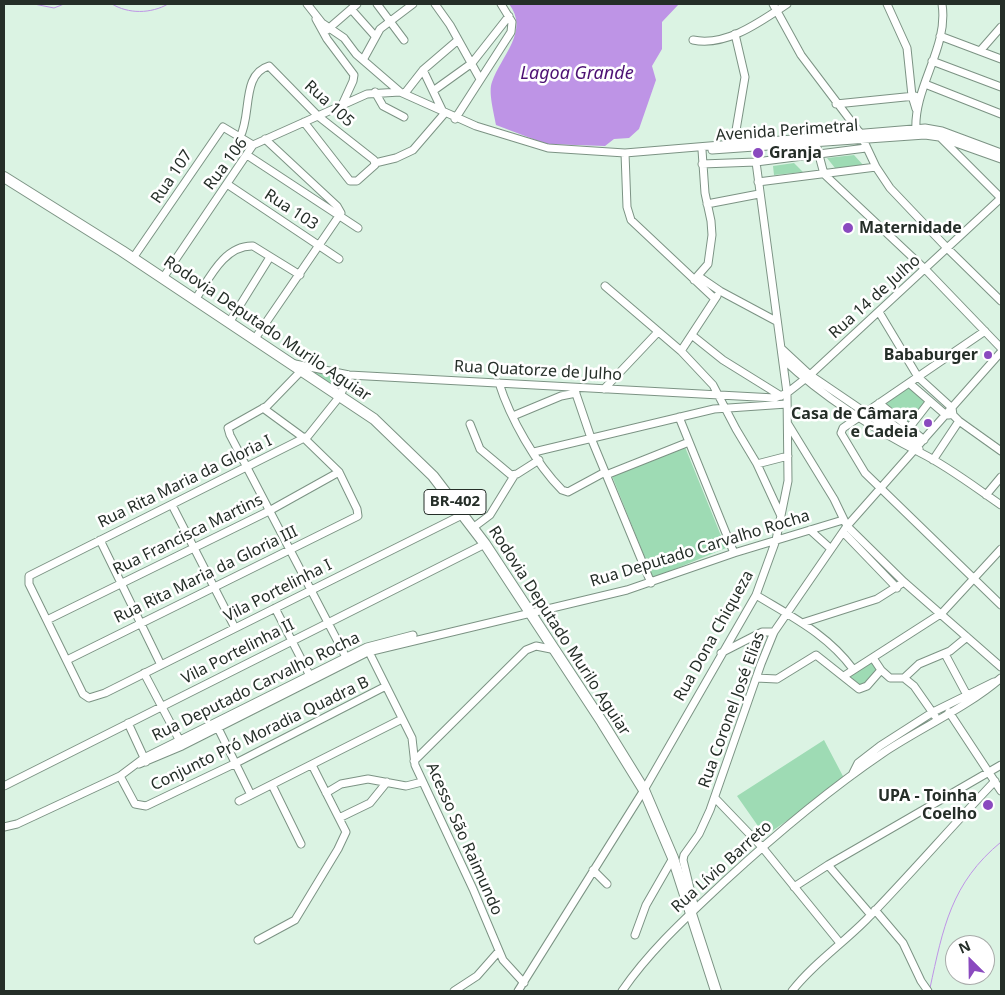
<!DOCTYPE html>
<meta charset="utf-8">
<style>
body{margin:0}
#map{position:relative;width:1005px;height:995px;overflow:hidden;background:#dbf3e3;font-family:"Noto Sans",sans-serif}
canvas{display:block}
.frame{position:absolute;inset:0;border:5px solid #252e28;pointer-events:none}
.north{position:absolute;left:945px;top:935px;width:50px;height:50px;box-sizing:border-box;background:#fff;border:1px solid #a8aba9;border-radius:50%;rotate:337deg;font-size:14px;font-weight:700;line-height:20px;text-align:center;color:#252e28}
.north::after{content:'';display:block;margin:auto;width:18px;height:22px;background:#8a4abf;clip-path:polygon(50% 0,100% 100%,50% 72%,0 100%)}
</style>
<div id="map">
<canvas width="1005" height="995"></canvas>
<div class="frame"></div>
<div class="north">N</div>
</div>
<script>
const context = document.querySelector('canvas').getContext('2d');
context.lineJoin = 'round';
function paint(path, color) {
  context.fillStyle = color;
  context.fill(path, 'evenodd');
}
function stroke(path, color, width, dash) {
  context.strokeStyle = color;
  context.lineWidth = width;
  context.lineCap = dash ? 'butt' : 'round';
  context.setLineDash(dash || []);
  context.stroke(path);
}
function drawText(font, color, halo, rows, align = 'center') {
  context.font = font + ' "Noto Sans",sans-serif';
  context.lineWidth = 5;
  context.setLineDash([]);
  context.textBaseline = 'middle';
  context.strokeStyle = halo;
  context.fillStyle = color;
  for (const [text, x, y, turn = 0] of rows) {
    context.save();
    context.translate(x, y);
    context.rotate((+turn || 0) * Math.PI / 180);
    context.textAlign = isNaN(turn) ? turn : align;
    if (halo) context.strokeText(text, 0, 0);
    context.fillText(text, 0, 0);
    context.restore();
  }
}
const green = new Path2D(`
 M854,155l10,11 -29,2 -8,-10z
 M794,163l9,9 -29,3 -1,-9z
 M305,369l38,8 -6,13z
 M909,386l18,15 -18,22 -24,-20z
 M685,447l41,101 -73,30 -41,-102z
 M872,662l5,8 -16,17 -13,-12z
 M824,740l21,40 -80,56 -28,-40z`);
const water = new Path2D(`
 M509,4h170l-17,18v27l-10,17 4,14 -17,49 -10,9 -15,1 -9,7 -59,-2 -50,-19c-2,-12 -8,-33 -4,-43 9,-26 38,-51 17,-78z`);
const stream = new Path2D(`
 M34,4l20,4 10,-4
 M112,4c16,10 39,10 56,0
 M930,988c13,-60 21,-105 71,-146`);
const minor = new Path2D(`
 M307,4l15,19 22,15 12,16 44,38 76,34 72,22 77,5 300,-25 17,3 59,22
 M377,4l27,36
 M435,4l15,21 30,54
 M773,4l28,51 59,78 16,34 14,21 58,61 53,52
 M887,4l20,44 5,48 4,13
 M351,9l24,27
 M316,19l11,20 27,36 -1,6 -11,24
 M327,30l30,-26
 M940,36l61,23
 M693,40c33,7 67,-18 94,-36
 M980,51l21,-24
 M363,60l17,-31 33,-25
 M932,61l69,26
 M925,84l76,30
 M433,91l39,-28 37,-47
 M375,92l8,14 21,11
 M405,93l18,-23 35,-30
 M836,104l79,-8
 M455,119l56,-87 1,-10 -11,-18
 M916,131c-3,-44 33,-83 26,-127
 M240,137c12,-22 1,-63 29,-71l49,50 56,44 1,5 -18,16h-7l-46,-59
 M941,138l60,60
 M734,142l11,-65 -10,-43
 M816,144l8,30 102,96 75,78
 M712,150l213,-15 14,2 62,22
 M625,153l2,54 4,13 84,79
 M247,155l111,73
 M375,163l21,-5 17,-8 31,-36 -21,-44
 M702,164l54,-2 110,-14
 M758,182l118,-15
 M227,184l112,75
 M707,204l52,-10
 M133,258l90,-131 30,18
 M698,276l22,15 56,30
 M163,278l90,-133 114,-51 33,-2
 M694,280l14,-16 4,-29 -1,-14 -6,-28 -3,-43
 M605,286l76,65 32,34 23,44 21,35 24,52
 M195,300c14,-21 29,-55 58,-54l47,29
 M879,312l39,65 34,31 1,7 6,6 42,30
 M229,323l41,-66
 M985,331l-142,97 -2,5 24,40 136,132
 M693,336l30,24 58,36
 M254,340l87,-127 -4,-7 -72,-67
 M782,349l28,26 109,74
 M681,351l36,-55
 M784,360c38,36 91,70 137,93 28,14 55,35 80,52
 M295,364l54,11 426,23 12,-5 23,-18 191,-177
 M301,371l-34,35 -39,22 2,7 118,226
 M349,375l-9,21 -32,40 -279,140v8l54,110 6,4 16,-5 359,-179
 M499,383c11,35 37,81 63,107l6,2 37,-20
 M909,383l37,32h3
 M574,388l17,50 60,145
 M604,389l53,-56
 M879,403l45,37
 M871,409l47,33
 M513,416l48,-20 15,-3
 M679,417l55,136
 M470,424l10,25 31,26 6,-1 22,-14
 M788,424l46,75 13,27 57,56 97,85
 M909,428l21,-27
 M534,452l180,-43 73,-5
 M933,460l26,-39
 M757,464l31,-8
 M606,475l83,-33
 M986,495l15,-18
 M172,505l63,123
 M474,527l16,-12 24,-39
 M810,530l21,19
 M843,532l54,56
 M100,540l61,125
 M756,595c36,22 71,39 97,74
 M275,608l37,72
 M47,620l222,-109 70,-39
 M802,623l75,-24 27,-17
 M367,648l45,90 3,27 58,124 30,71 21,23
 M721,653l41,-21h12
 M945,654l23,43
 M873,658l8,12 9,8h14l10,8 21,30
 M67,660l291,-144 -1,-7 -18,-37 -35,-34 -41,-30
 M144,673l38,72
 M844,676l98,-63 59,-64
 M756,678l21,1 39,-24 43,34 8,-3 14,-16
 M904,678l15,-14 31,-13 17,-14
 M949,712l52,79
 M128,723l18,39
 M216,724l35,71
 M414,761l112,-111 10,-4 20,4
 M139,764l43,-18 186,-94 259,-62 107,-37 109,-33
 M852,775l6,-12 22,-17 53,-34 61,-30
 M120,776l15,28 11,2 90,-43 150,-77
 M272,785l29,59
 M4,786l481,-242
 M326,793l15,-9 27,-5 38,7 16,-4
 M715,798l47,49 78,96
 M239,801l163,-82
 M339,818l31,-15 17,-21
 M4,827l13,-3 103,-48 24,-18 223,-111 46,-12
 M828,865l43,50
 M593,870l14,14
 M794,887l34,-22 173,-100
 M695,909l-12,-49 1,-5 15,-21 11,-24 51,-146 13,-32 73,-106 154,-174
 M875,910l28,33 18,38 7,10
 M635,935l11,-30 27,-47
 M258,940l37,-20 43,-71 8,-17 -34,-67
 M454,991l23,-15 22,-25
 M518,991l126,-201 112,-195 20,-55 12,-59 -1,-88 -31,-231
 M622,991c29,-42 66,-75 103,-110 50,-46 102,-90 158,-128 39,-26 83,-45 118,-75
 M792,991c21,-27 49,-46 74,-71 44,-45 85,-93 129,-139`);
const highway = new Path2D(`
 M4,177l118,74 252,168 59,57 52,68 117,178 42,68 29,68 43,133`);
const markers = [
 [758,153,6,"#8a4abf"],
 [848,228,6,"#8a4abf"],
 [988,355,5,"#8a4abf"],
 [928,423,5,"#8a4abf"],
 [988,805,6,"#8a4abf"]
];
const shields = [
 [455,502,62]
];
const shieldNames = [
 ["BR-402",455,502]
];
const streetNames = [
 ["Rua 105",329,104,42],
 ["Avenida Perimetral",787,131,-4],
 ["Rua 106",226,164,-53],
 ["Rua 107",172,177,-56],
 ["Rua 103",291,210,33],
 ["Rua 14 de Julho",875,297,-42],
 ["Rodovia Deputado Murilo Aguiar",267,329,34],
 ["Rua Quatorze de Julho",538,371,3],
 ["Rua Rita Maria da Gloria I",185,482,-26],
 ["Rua Francisca Martins",188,535,-26],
 ["Rua Deputado Carvalho Rocha",700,549,-17],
 ["Rua Rita Maria da Gloria III",206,575,-26],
 ["Vila Portelinha I",278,591,-27],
 ["Rodovia Deputado Murilo Aguiar",559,631,57],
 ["Rua Dona Chiqueza",714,636,-61],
 ["Vila Portelinha II",238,652,-27],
 ["Rua Deputado Carvalho Rocha",256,687,-26],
 ["Rua Coronel José Elias",732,710,-70],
 ["Conjunto Pró Moradia Quadra B",260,734,-26],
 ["Acesso São Raimundo",464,839,66],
 ["Rua Lívio Barreto",722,867,-42]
];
const poiNames = [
 ["Granja",769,153,"left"],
 ["Maternidade",859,228,"left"],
 ["Bababurger",978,355],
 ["Casa de Câmara",918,414],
 ["e Cadeia",918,432],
 ["UPA - Toinha",977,796],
 ["Coelho",977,814]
];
const waterNames = [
 ["Lagoa Grande",577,74]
];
paint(green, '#9edbb4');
paint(water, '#be94e6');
stroke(stream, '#be94e6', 1);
stroke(minor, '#7c9384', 9);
stroke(highway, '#7c9384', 12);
stroke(minor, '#fff', 7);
stroke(highway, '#fff', 10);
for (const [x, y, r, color] of markers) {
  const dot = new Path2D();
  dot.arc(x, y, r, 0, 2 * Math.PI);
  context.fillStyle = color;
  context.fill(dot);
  stroke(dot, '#fff', 2);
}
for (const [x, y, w] of shields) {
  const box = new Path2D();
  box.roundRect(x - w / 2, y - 12.5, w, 25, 4);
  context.fillStyle = '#fff';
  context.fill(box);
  stroke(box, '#252e28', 1);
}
drawText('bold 15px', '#252e28', null, shieldNames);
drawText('16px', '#252e28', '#fff', streetNames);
drawText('bold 16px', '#252e28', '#fff', poiNames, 'right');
drawText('italic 18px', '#4c1173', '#fff', waterNames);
</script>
